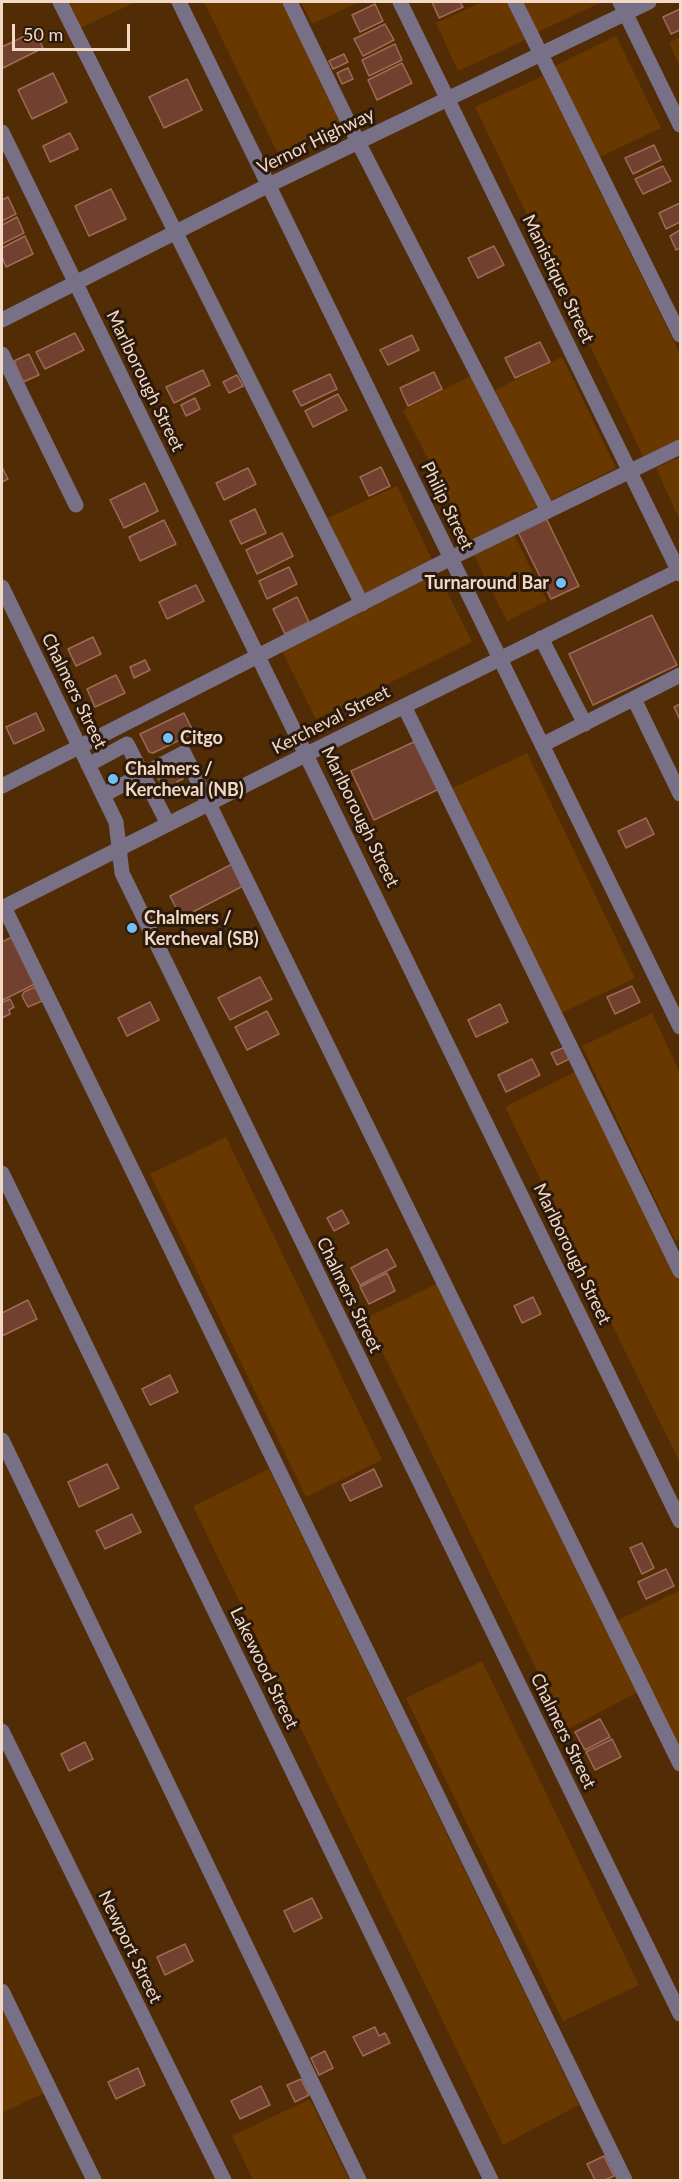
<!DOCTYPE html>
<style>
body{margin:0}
#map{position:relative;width:682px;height:2182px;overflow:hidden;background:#512c04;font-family:Lato,sans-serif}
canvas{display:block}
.frame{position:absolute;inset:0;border:3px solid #f1d9c6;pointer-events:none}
.scale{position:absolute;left:12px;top:24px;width:118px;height:27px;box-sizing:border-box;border:3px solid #f1d9c6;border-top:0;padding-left:8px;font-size:18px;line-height:21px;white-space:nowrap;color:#f1d9c6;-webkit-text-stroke:4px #2b1a0b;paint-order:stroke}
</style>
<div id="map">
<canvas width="682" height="2182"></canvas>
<div class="frame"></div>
<div class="scale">50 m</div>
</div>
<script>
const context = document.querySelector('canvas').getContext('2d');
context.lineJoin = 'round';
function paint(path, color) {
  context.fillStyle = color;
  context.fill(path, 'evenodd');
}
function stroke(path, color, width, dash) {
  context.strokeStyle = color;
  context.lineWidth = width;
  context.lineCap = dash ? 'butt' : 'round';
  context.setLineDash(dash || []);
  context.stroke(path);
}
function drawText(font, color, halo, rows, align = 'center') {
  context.font = font + ' Lato,sans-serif';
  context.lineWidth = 6;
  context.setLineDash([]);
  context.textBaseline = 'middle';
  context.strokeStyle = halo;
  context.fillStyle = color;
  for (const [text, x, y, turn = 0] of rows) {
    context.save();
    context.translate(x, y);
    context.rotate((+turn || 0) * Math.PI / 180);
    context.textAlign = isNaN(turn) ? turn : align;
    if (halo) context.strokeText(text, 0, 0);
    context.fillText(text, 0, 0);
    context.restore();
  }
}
const green = new Path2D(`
 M67,2h69l-56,26z
 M204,2h81l61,125 -66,31z
 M301,2h58l-47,22z
 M482,2h26l17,38 -67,31 -22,-48z
 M521,2h81l-66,31z
 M616,36l45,92 -61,29 -45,-91z
 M680,37v30l-11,-24z
 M543,76l137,278v86l-37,16 -168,-349z
 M562,357l54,111 -67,33 -54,-111z
 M471,376l66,131 -67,34 -67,-131z
 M680,457v64l-24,-53z
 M397,486l36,76 -69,33 -36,-77z
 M514,535l33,66 -40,20 -33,-66z
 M438,574l34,68 -156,77 -34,-68z
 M527,753l108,225 -74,35 -108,-225z
 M652,1013l28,60v166l-5,2 -93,-195z
 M577,1071l103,211v181l-175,-356z
 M226,1137l156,323 -76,37 -156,-323z
 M442,1281l200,409 -76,40 -200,-412z
 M269,1469l310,636 -76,40 -310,-639z
 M680,1590v166l-66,-134z
 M482,1661l157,324 -76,36 -157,-323z
 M2,1995l46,96 -46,22z
 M310,2099l39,81h-96l-21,-44z`);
const building = new Path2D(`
 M432,2h28l3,5 -24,11z
 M375,4l8,17 -23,11 -8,-17z
 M680,9v21l-9,4 -8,-17z
 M385,24l9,16 -31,16 -9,-17z
 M35,31l8,17 -40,20 -1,-4v-17z
 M395,44l7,16 -33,16 -7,-16z
 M344,54l4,8 -15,7 -4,-8z
 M402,63l10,20 -35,17 -9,-20z
 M348,68l5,11 -11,5 -5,-11z
 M53,73l14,29 -35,17 -14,-29z
 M187,79l15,31 -38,18 -15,-31z
 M70,133l8,16 -28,13 -7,-16z
 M654,145l7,15 -28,14 -8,-16z
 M663,166l8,15 -28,13 -8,-15z
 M111,189l15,30 -37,17 -14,-30z
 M8,197l8,17 -14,7v-21z
 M680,203v19l-14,7 -7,-16z
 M17,217l7,16 -22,11v-19z
 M680,230v18l-4,2 -6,-14z
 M25,236l8,18 -27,13 -4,-10v-9z
 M494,246l10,19 -26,13 -10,-20z
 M75,333l9,17 -39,19 -9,-17z
 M412,335l7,15 -31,15 -8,-15z
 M540,342l10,20 -35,16 -10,-20z
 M29,354l10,21 -16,7 -9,-21z
 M203,370l7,15 -36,18 -8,-16z
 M434,372l8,17 -34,17 -8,-18z
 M330,374l7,15 -36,17 -8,-15z
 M237,375l6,11 -14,7 -6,-11z
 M338,394l9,16 -34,17 -8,-16z
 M195,398l5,11 -14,7 -5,-11z
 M2,467l6,12 -6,3z
 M381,467l9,19 -21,10 -9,-19z
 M248,468l8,16 -32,16 -8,-17z
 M145,483l13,28 -34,17 -14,-28z
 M255,509l11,24 -25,11 -11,-23z
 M546,518l33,68 -28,13 -33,-67z
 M164,520l12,24 -36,17 -11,-24z
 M282,533l11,23 -36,18 -11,-24z
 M289,567l8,17 -30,15 -8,-18z
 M196,585l8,16 -37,18 -8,-17z
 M297,597l12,25 -24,12 -12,-25z
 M652,615l25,50 -84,40 -24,-51z
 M93,637l8,17 -25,12 -8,-17z
 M145,660l5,10 -16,8 -4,-11z
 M116,675l9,18 -30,14 -8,-18z
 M680,704v16l-6,-13z
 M36,713l8,17 -30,14 -8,-17z
 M184,713l10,20 -41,20 -4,-1 -9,-18z
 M416,741l23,48 -65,31 -23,-49z
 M175,763l8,16 -20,9 -8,-16z
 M646,818l8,16 -28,14 -8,-17z
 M236,862l11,22 -66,34 -11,-22z
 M12,937l23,47 -32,16 1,2 6,-3 4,8 -5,3 1,4 -8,4v-76z
 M260,977l12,22 -42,21 -12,-22z
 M632,986l8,16 -25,12 -8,-17z
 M35,987l7,14 -14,6 -6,-11 2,-4z
 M150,1002l9,18 -32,16 -9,-18z
 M500,1004l8,18 -32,15 -8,-17z
 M267,1011l12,23 -32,16 -12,-23z
 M565,1047l6,11 -14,7 -6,-12z
 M532,1059l8,16 -34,17 -8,-17z
 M342,1210l7,13 -15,8 -7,-13z
 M387,1249l9,17 -36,19 -9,-17z
 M387,1273l8,18 -26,13 -9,-17z
 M533,1297l8,17 -19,9 -8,-17z
 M28,1300l9,19 -35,17v-23z
 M170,1375l8,17 -28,13 -8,-16z
 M107,1464l12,24 -40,19 -11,-25z
 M374,1469l8,17 -32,15 -8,-16z
 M132,1514l9,18 -36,17 -9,-18z
 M642,1543l12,25 -12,6 -12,-26z
 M666,1569l8,17 -28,13 -8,-17z
 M600,1719l10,18 -25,13 -10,-18z
 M612,1739l9,18 -26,13 -9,-18z
 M85,1742l8,17 -24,12 -8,-17z
 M312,1898l10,20 -28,14 -10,-21z
 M185,1944l8,17 -28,14 -8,-18z
 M375,2027l4,9 6,-3 5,10 -27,13 -10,-19z
 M325,2051l8,17 -14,7 -8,-17z
 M138,2068l7,17 -29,14 -8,-17z
 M301,2079l8,16 -14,7 -8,-17z
 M261,2086l9,19 -30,14 -9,-18z
 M604,2156l10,20 -9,4h-10l-8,-16z`);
const minorTunnel = new Path2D(`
 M162,787l20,-10`);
const minor = new Path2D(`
 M60,2l302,602
 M179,2l501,1025
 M290,2l68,140 190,369
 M400,2l280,572
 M515,2l165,333
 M620,2l60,123
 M2,132l678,1389
 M2,320l267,-135 380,-183
 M2,354l74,151
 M2,587l114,235 6,51 558,1141
 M541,638l44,86
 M634,699l46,95
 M404,706l276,565
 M542,745l138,-70
 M88,765l39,-21 41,80
 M2,786l449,-228 229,-111
 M103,795l81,-42 496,1011
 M4,907l621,1273
 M2,908l305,-154 373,-184
 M2,1173l489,1007
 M2,1440l357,740
 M2,1731l222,449
 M2,1991l92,189`);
const markers = [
 [561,583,6,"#74c0f6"],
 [168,738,6,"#74c0f6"],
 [113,779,6,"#74c0f6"],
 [132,928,6,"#74c0f6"]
];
const streetNames = [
 ["Vernor Highway",316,141,-26],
 ["Manistique Street",558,279,64],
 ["Marlborough Street",145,381,64],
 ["Philip Street",447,506,64],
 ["Chalmers Street",74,691,64],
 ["Kercheval Street",331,720,-27],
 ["Marlborough Street",360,817,64],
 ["Marlborough Street",572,1254,64],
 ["Chalmers Street",349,1295,64],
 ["Lakewood Street",264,1668,64],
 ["Chalmers Street",563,1731,64],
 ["Newport Street",130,1947,64]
];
const poiNames = [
 ["Turnaround Bar",549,583,"right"],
 ["Citgo",180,738],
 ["Chalmers /",125,769],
 ["Kercheval (NB)",125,790],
 ["Chalmers /",144,918],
 ["Kercheval (SB)",144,939]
];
paint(green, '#683800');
paint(building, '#71402e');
stroke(building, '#9f6b57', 1.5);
stroke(minorTunnel, '#694621', 15, [15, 8]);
stroke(minor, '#787086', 15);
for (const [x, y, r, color] of markers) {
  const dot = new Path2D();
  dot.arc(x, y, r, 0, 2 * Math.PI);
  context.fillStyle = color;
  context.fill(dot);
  stroke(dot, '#2b1a0b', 2);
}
drawText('18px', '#f1d9c6', '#2b1a0b', streetNames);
drawText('bold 18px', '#f1d9c6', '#2b1a0b', poiNames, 'left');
</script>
